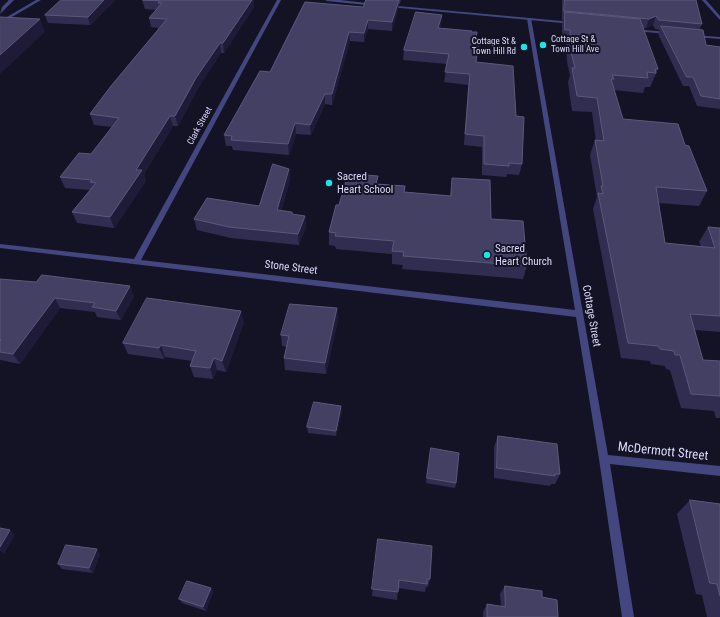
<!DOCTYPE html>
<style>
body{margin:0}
canvas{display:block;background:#141225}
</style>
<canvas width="720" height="617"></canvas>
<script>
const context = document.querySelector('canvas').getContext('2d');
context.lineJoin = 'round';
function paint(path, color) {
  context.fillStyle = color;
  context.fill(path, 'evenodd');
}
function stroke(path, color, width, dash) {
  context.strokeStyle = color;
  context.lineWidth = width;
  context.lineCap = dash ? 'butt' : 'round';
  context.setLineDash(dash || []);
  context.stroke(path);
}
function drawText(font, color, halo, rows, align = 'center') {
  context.font = font + ' "Roboto Condensed",sans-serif';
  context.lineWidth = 4;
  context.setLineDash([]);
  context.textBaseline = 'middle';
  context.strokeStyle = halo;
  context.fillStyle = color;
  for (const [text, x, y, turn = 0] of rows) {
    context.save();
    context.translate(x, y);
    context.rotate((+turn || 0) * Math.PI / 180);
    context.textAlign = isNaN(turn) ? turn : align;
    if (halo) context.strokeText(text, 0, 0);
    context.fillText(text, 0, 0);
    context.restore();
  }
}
const service = new Path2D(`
 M9,0h5l-14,14 2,-7z
 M36,0h5l-41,24v-3z`);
const minor = new Path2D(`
 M277,0h4l-140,260 434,50 -48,-291 4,-1 77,437 112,11v10l-110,-12 24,153h-12l-23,-158 -23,-142 -576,-69v-4l134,15z
 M702,0h4l14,16v4z`);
const tertiary = new Path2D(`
 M325,0h15l36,4 2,1 -2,1 -49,-5z
 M387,5l186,17 2,1 -2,1 -184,-17h-2z
 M632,29l36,3 2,1 -2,1 -34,-3h-2z
 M692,35l28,2v2l-26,-2h-2z`);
const wall = new Path2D(`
 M61,0h54l-25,25 -42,-2 -3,-8z
 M142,0l112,7 -30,46h-3l-23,35 -20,38h-5l-29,48 2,7 -32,47 -37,-5 -5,-11 18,-22 -25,-2 -5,-11 31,-23 21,-27 -18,-2 -4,-11 69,-86 -8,-1 -2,-9 7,-8 -11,-1z
 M366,0h35l-1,4h-1l-1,5 -6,22 -24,-2 -4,13 -14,-1 -18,64 -7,-1 -14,31 -15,-1 -7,21 -56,-5 -1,-4h-6l-2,-11 46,-63 93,-65z
 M562,0h134l6,24 -3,6 7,15 14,2v62l-23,-3 -8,-20h-6l-25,-52 2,-4 -5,-1 -2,-4 -7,3h-3l15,41 -8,18h-5l-2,6 -29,-3 9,29 62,26 22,46 -8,15 -40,-3 6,40 36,3 -2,-4 9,-15 12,1v104l-25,-2 8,30 17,1v57h-4l-2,-7 -33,-3 -11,-38 -4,-1 -1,-3 -14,-2 -1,-3 -29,-3 -28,-149 4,-12 -7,-42 5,-15 1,1 -4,-29 -20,-1 -4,-29 2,-7 -3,-13 -1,-18 -4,-1v-18l1,-5h-1z
 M441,24l-1,4 31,4 5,7v23l40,54 6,48 -3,11 -12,-1 -1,3 -24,-2v-28l-18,-2 4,-60 -24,-3 3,-18 -44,-4 1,-10z
 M289,169l1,10 -9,32 11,1 1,3 12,1 1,11 -7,18 -68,-7 -34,-8 -3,-11 65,-13z
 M452,178l39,41 36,47 -4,13 -121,-10 1,-4 -11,-1v-10l-56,-5 -1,-3 -6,-1v-13l10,-27 39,-21 27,2v6l45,4z
 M0,279l134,17 -13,24 -24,-3 -2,-5 -35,-4 -40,56 -20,-4z
 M337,308l1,12 -12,54 -41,-4 -1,-12 3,-11 -5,-1 -1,-11z
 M244,322l-18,50 -9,-2 -4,9 -19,-2 -4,-11 2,-5 -27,-4 -1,2 -36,-5 -5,-11z
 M342,411l-6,25 -28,-3 -1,-6z
 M498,436l62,38 -5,10h-4l-1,2 -56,-8v-31z
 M430,453l26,30 -1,5 -29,-5z
 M690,500l30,4v113h-13l-5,-22 -6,-1 -19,-80z
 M378,539l52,40 -2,8h-2l-1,5 -27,-4 -1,12 -25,-4z
 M100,554l-7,19 -31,-4 -4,-5z
 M505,586l37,11 16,20h-75v-5l4,-8 14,2 -1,-12z
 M211,588l2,4 -7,19 -24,-8 -3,-4z`);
const shadedWall = new Path2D(`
 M104,0h11l-25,25 -2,-8z
 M252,0h2v7l-30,46 -1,-10z
 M399,0l-1,9 -6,22v-9z
 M442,15l-1,9 -4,14 1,-10z
 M656,16l-3,9 -7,3 3,-9z
 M40,19l5,13 -45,42v-19z
 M368,20v9l-4,13v-9z
 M349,32l1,9 -18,64v-11z
 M220,43l1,10 -23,35 -20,38 -3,-10 21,-38z
 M325,94v10l-14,31 -1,-10z
 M170,116l3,10 -29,48 2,7 -32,47 -4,-11 26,-47z
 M295,123l1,11 -7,21 -1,-11z
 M289,169l1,10 -12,42 -1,-11z
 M305,216l1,11 -7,18 -1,-11z
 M130,286l4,10 -13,24 -5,-9z
 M55,298l5,10 -40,56 -7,-10z
 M337,308l1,12 -12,54 -1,-11z
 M241,311l3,11 -18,50 -4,-11z
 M161,345l4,12 -1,2 -5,-11z
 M214,358l3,12 -4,9 -3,-11z
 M341,406l1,5 -6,25v-5z
 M10,530l5,5 -11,19 -4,-3v-4z
 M97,549l3,5 -7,19 -4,-5z
 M211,588l2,4 -7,19 -3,-4z`);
const building = new Path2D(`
 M61,0h43l-16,17 -43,-2z
 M143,0h109l-29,43h-3l-24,35 -21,38h-5l-34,54h6l-32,47 -38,-5 24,-29 -6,-1 2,-2 -32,-3 19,-24 12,1 28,-36 -29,-4 21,-28 56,-67 -18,-1 13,-15h-4l1,-2z
 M366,0h33l-7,22 -24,-2 -4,13 -15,-1 -17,62h-7l-15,31 -15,-2 -7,21 -57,-4 1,-4 -8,-1 36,-64 10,1 35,-70 58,5z
 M565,0h131l6,24 -43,-4 -3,-4 -7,3 -85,-8z
 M416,12l26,3 -4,13 34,3 -1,1h6l-1,7h3l-3,23 37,4 3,50 8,1 -2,47 -13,-1v3l-25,-2v-28l-19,-2 5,-60 -25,-2 4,-18 -45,-4z
 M565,12l75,7 18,50h-3l1,4 -9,-1 1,6 -36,-3 2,4h-3l12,40 55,5 7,21 4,1 18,45 -51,-4 9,56 50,5 -7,-21 12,1v88l-30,-2 13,46 17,1v35l-29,-2 -11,-39h-5l-1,-4 -14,-2 -2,-3 -30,-3 -30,-150 5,1 -2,-8h2l-8,-46 9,1 -7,-43 -20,-2 -5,-28h3l-5,-20v-18h-5z
 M0,17l40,2 -40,36z
 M661,26l42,4 3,15 14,2v52l-19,-3 -8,-19h-6z
 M273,164l16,5 -12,41 15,2v2l13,2 -7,18 -69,-7 -35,-8 13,-21 52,8z
 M354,174l24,2 -2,8 29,2 -1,6 47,4 1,-18 38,2 1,39 32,2 4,45 -124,-10 1,-4 -12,-1 2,-10 -59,-5 1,-3 -7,-1 7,-27h3l8,-28 6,1z
 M42,275l88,11 -14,25 -24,-4 3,-4 -40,-5 -42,56 -13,-2v-11l1,-1 -1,-1v-60l36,3z
 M147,298l94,13 -19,50 -8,-3 -4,10 -20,-2 6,-15 -35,-6 -2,3 -36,-5z
 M290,304l47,4 -12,55 -41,-5 5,-22 -8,-1z
 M314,402l27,4 -5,25 -29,-4z
 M498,436l59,8 3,30h-5v2l-58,-8z
 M431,448l28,5 -3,30 -29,-5z
 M690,500l30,4v92l-3,-12 -7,-1z
 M0,528l10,2 -10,17z
 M378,539l54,7 -2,33h-3v5l-28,-4 -1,12 -26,-3z
 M66,545l31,4 -8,19 -31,-4z
 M187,581l24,7 -8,19 -24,-8z
 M505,586l37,5v6l15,3 1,17h-71v-13l18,3z`);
const markers = [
 [543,45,4,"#1de3e5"],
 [524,47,4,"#1de3e5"],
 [329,183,4,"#1de3e5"],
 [487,255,4,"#1de3e5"]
];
const farPoinames = [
 ["Cottage St &",551,40],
 ["Town Hill Ave",551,50],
 ["Cottage St &",516,42,"right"],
 ["Town Hill Rd",516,52,"right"]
];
const farStreetnames = [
 ["Clark Street",200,126,-61]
];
const poiNames = [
 ["Sacred",337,177],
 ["Heart School",337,190],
 ["Sacred",495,249],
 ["Heart Church",495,262]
];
const streetNames = [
 ["Stone Street",291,268,7],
 ["Cottage Street",591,316,80]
];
const nearStreetnames = [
 ["McDermott Street",663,452,6]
];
paint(service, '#43467f');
paint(minor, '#43467f');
paint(tertiary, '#43467f');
paint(wall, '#312d51');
paint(shadedWall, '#1e1a38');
paint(building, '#434063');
stroke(building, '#5b587b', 1);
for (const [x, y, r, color] of markers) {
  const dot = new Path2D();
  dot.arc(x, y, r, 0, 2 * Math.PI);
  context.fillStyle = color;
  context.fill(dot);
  stroke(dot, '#141225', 1.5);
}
drawText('9px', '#dbdbfb', '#141225', farPoinames, 'left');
drawText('9px', '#dbdbfb', '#141225', farStreetnames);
drawText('11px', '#dbdbfb', '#141225', poiNames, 'left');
drawText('11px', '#dbdbfb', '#141225', streetNames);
drawText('13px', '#dbdbfb', '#141225', nearStreetnames);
</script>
